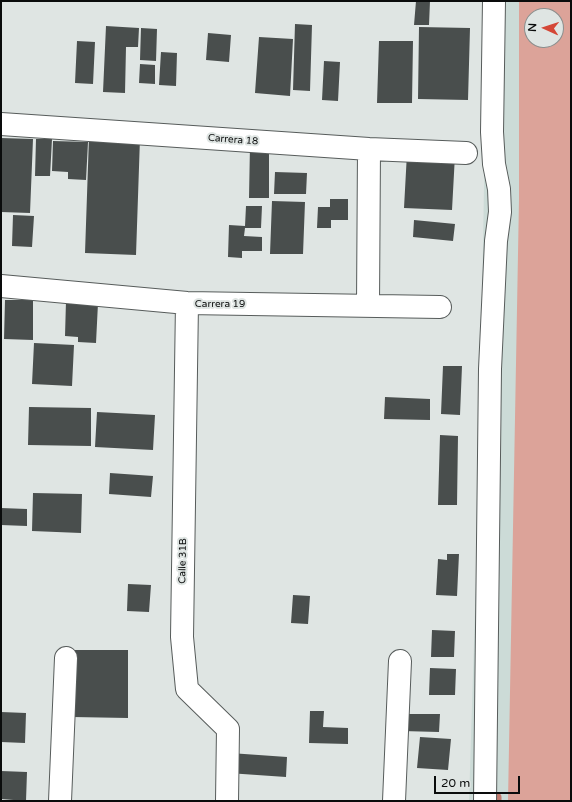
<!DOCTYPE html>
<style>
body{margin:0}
#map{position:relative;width:572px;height:802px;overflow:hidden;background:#dfe5e3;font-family:"Varela Round",sans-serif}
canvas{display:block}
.frame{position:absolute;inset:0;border:2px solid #0a0c0c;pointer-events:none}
.north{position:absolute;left:524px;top:8px;width:40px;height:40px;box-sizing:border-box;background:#dfe5e3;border:1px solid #8a8e8d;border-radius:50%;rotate:273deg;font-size:11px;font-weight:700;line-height:16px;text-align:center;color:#0a0c0c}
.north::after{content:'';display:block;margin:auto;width:14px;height:18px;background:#d44737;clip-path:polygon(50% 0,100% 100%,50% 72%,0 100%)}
.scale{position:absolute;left:434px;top:776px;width:86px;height:18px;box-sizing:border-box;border:2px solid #0a0c0c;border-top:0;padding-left:5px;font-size:12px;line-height:14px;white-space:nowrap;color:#0a0c0c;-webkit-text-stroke:3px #dfe5e3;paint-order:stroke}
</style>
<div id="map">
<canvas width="572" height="802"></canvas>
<div class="frame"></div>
<div class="north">N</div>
<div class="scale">20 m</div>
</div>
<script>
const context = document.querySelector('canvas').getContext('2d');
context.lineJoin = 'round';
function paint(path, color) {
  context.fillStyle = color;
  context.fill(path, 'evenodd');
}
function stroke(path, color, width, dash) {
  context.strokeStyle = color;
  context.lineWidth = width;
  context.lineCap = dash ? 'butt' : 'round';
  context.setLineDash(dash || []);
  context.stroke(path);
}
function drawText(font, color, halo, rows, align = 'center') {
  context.font = font + ' "Varela Round",sans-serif';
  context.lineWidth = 4;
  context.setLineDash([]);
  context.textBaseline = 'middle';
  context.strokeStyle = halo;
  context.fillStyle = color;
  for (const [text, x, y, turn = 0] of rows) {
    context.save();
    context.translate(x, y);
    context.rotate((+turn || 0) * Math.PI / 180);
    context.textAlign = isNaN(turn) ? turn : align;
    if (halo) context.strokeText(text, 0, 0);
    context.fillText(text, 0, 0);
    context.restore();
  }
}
const built = new Path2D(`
 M485,1h86v800h-102l10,-319 6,-356zM532,16h24v24h-24z`);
const green = new Path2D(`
 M519,1h52v800h-63l11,-602zM532,16h24v24h-24z`);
const stream = new Path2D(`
 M497,801v-4`);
const building = new Path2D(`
 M416,1h14l-1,24h-15z
 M295,24l17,1 -2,66 -17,-1z
 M106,26l33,2 -1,19h-12l-1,46 -22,-1z
 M419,27l51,1 -2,72 -50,-1z
 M141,28l16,1 -1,32 -16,-1z
 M208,33l23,2 -2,27 -23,-2z
 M259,37l34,2 -3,57 -35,-3z
 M77,41l18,1 -2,42 -18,-1z
 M379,41h34l-1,62h-35z
 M161,52l16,1 -1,33 -17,-1z
 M324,61l16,1 -2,39 -16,-1z
 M140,64l15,1v19l-16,-1z
 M89,137l51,1 -4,117 -51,-2z
 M1,138l32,1 -3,74 -29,-1z
 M36,139h16l-2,37h-15z
 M53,141l35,1 -2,38 -18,-1v-7l-16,-1z
 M250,145l19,1v52h-20z
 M407,153l48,2 -3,55 -48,-2z
 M275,172l32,1 -1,21h-32z
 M330,199h18v21h-17v8h-14l1,-21h12z
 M272,201l33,1 -2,52h-33z
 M246,206h16l-1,22h-16l-1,8 18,1v14h-20v7l-14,-1 1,-32 16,1z
 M13,215l21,1 -2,31 -20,-1z
 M414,220l41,4 -2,17 -40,-4z
 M5,300h28v40l-29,-1z
 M66,301l32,2 -2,40 -18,-1v-5l-13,-1z
 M34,343l40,2 -2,41 -40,-2z
 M443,366h19l-2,49 -19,-1z
 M385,397l45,2v21l-46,-1z
 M29,407l62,1v38l-63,-1z
 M97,412l58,3 -2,35 -58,-3z
 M440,435l18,1 -1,69h-19z
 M110,473l43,3 -2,21 -42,-3z
 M33,493l49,1 -1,39 -49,-2z
 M1,508l26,1v17l-26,-1z
 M447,554h12l-2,42 -21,-1 2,-36 9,1z
 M128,584l23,1 -2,27 -22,-1z
 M293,595l17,1 -2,28 -17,-1z
 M432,630l23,1 -1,26h-23z
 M74,650h54v68l-55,-1z
 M430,668l26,1 -1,26h-26z
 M310,711h14l-1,16 25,1v16l-39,-1z
 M1,712l25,1 -1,30 -24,-1z
 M402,714h38l-1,18 -37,-1z
 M420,737l31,2 -3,31 -31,-2z
 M230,753l57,4 -1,20 -58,-4z
 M1,771l26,1 -1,29 -25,-2z`);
const minor = new Path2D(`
 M1,124l368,25 97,4
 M1,286l186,17 253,4
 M187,303l-5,334 5,52 41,40 -1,72
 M368,305l1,-156
 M60,801l6,-143
 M394,801l6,-140
 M485,801l5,-432 6,-128 4,-29 -1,-23 -5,-25 -2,-32 2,-131`);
const streetNames = [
 ["Carrera 18",233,140,4],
 ["Carrera 19",220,304],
 ["Calle 31B",183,561,-89]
];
paint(built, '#ccdbd7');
paint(green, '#dca399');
stroke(stream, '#c27b6f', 9);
paint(building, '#494e4d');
stroke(minor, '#575c5b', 24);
stroke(minor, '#fff', 22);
drawText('10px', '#0a0c0c', '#dfe5e3', streetNames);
</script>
